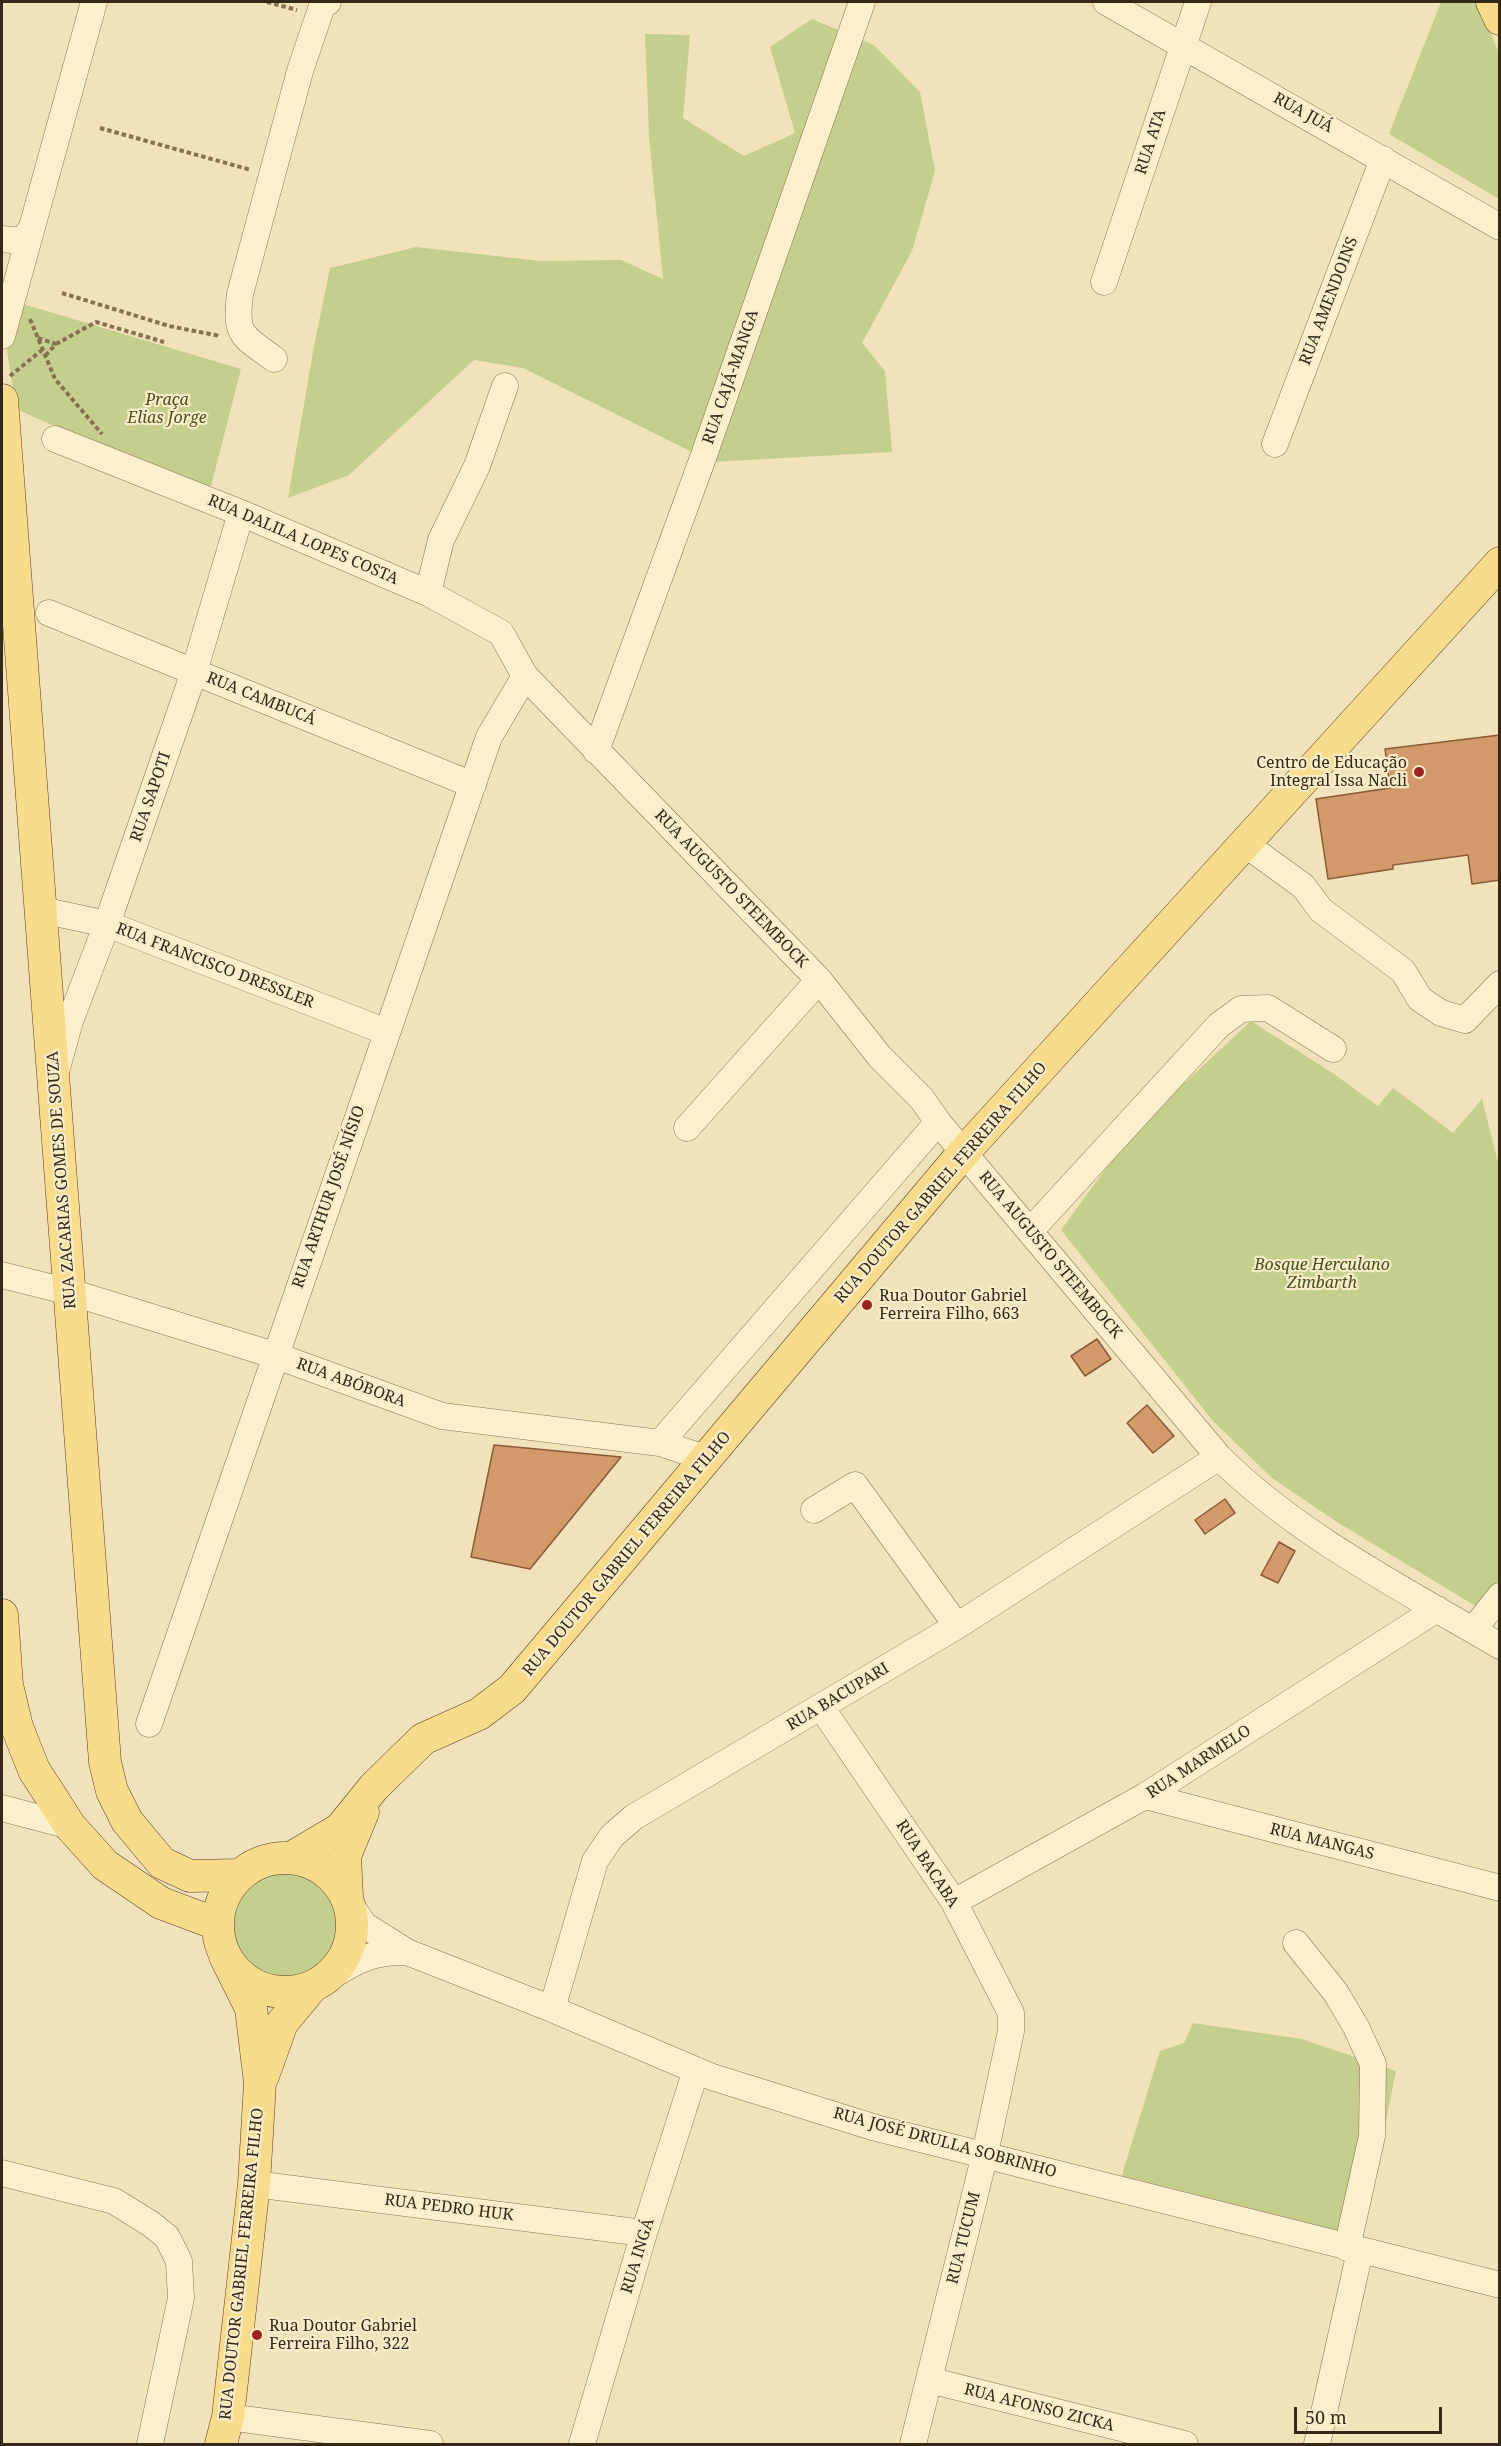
<!DOCTYPE html>
<meta charset="utf-8">
<style>
body{margin:0}
#map{position:relative;width:1501px;height:2446px;overflow:hidden;background:#f1e2b9;font-family:"Noto Serif",serif}
canvas{display:block}
.frame{position:absolute;inset:0;border:3px solid #352819;pointer-events:none}
.scale{position:absolute;left:1294px;top:2407px;width:148px;height:27px;box-sizing:border-box;border:3px solid #352819;border-top:0;padding-left:8px;font-size:18px;line-height:21px;white-space:nowrap;color:#352819;-webkit-text-stroke:4px #f8ecc9;paint-order:stroke}
</style>
<div id="map">
<canvas width="1501" height="2446"></canvas>
<div class="frame"></div>
<div class="scale">50 m</div>
</div>
<script>
const context = document.querySelector('canvas').getContext('2d');
context.lineJoin = 'round';
function paint(path, color) {
  context.fillStyle = color;
  context.fill(path, 'evenodd');
}
function stroke(path, color, width, dash) {
  context.strokeStyle = color;
  context.lineWidth = width;
  context.lineCap = dash ? 'butt' : 'round';
  context.setLineDash(dash || []);
  context.stroke(path);
}
function drawText(font, color, halo, rows, align = 'center') {
  context.font = font + ' "Noto Serif",serif';
  context.lineWidth = 4.5;
  context.setLineDash([]);
  context.textBaseline = 'middle';
  context.strokeStyle = halo;
  context.fillStyle = color;
  for (const [text, x, y, turn = 0] of rows) {
    context.save();
    context.translate(x, y);
    context.rotate((+turn || 0) * Math.PI / 180);
    context.textAlign = isNaN(turn) ? turn : align;
    if (halo) context.strokeText(text, 0, 0);
    context.fillText(text, 0, 0);
    context.restore();
  }
}
const green = new Path2D(`
 M1441,2h37l21,51v146l-110,-65z
 M812,19l62,26 46,47 15,79 -23,80 -50,92 23,28 7,81 -180,10 -189,-94 -49,-8 -125,115 -61,23 26,-152 16,-78 86,-21 125,14 80,-1 42,19 -14,-142 -4,-103 45,1 -7,83 61,38 51,-23 -25,-86z
 M23,304l218,65 -32,125 -193,-85 -9,-58z
 M1251,1021l83,53 44,32 15,-18 60,45 29,-34 18,71v418l-18,22 -145,-88 -65,-44 -59,-57 -152,-191 73,-100z
 M229 1926a56 56 0 1 1 112 0a56 56 0 1 1-112 0Z
 M1193,2023l109,16 94,32 -36,180 -242,-63 42,-137 24,-8z`);
const building = new Path2D(`
 M1500,735v145l-28,4 -4,-29 -75,10v4l-65,10 -12,-80 74,-11 -5,-39z
 M1097,1339l14,20 -26,17 -14,-20z
 M1147,1405l27,31 -21,17 -26,-30z
 M494,1445l127,12 -91,112 -59,-12z
 M1225,1499l10,14 -30,21 -10,-14z
 M1279,1542l16,9 -17,32 -17,-8z`);
const path = new Path2D(`
 M267,2l30,8
 M100,128l151,42
 M62,293l107,33 51,10
 M30,319l25,60 47,55
 M38,338l18,6 -11,12
 M56,344l40,-22 68,20
 M10,376l32,-26`);
const minor = new Path2D(`
 M1106,2l394,225
 M2,239l20,2 9,-12
 M1104,282l94,-280
 M2,336l92,-334
 M274,359c-32,-24 -39,-22 -34,-65l60,-223 22,-65 6,-4
 M55,439l186,74 187,80 73,40 24,43 294,304 61,77 42,42 16,23 281,335c78,78 186,133 281,189
 M1275,444l108,-285
 M428,593l13,-53 36,-74 28,-80
 M49,613l424,172
 M596,751l108,-296 158,-453
 M1245,844l58,42 18,24 82,61 17,28 21,14 24,7 35,-36
 M41,910l66,14 280,108
 M57,1068l13,-47 37,-97 87,-252 47,-159
 M687,1128l132,-148
 M1031,1230l188,-205 22,-16 27,-1 65,41
 M2,1275l68,17 204,63 168,61 218,27 48,16
 M660,1443l278,-321
 M814,1510l41,-25 102,141
 M1473,1630l27,-34
 M821,1707l133,195 57,111v18l-26,123 -72,290
 M149,1724l340,-987 36,-61
 M1145,1796l355,92
 M2,1808l68,18
 M954,1902l191,-106 292,-187
 M350,1904l14,21 43,27 145,57 160,68 164,51 624,157
 M1296,1943l40,50 20,34 17,37 -1,72 -25,112
 M330,1977c27,-17 44,-26 77,-25
 M552,2009l43,-148 17,-25 22,-19 323,-191 262,-169
 M2,2173l112,28 37,23 16,13 12,24 2,37 -31,146
 M254,2184l390,49
 M929,2380l256,64
 M228,2417l202,27
 M582,2444l62,-211 52,-163
 M1317,2444l43,-193`);
const major = new Path2D(`
 M1492,2l8,17
 M2,400l103,1362 7,29 15,30 35,42 28,13 50,-1
 M2,1615l5,70 10,42 17,43 36,56 35,39 56,38 56,21
 M218 1925a67 67 0 1 1 134 0a67 67 0 1 1-134 0Z
 M291,1858l49,-29 34,-42 49,-48 56,-25 33,-25 452,-537 536,-589
 M347,1897l-2,-41 18,-44
 M263,2076l19,-53 29,-35
 M221,2444l7,-27 26,-233 6,-101 -9,-75 -26,-52`);
const markers = [
 [1419,772,6,"#9b221e"],
 [867,1305,6,"#9b221e"],
 [257,2335,6,"#9b221e"]
];
const streetNames = [
 ["RUA JUÁ",1303,113,29],
 ["RUA ATA",1151,142,-72],
 ["RUA AMENDOINS",1329,301,-69],
 ["RUA CAJÁ-MANGA",731,377,-71],
 ["RUA DALILA LOPES COSTA",303,540,23],
 ["RUA CAMBUCÁ",261,699,22],
 ["RUA SAPOTI",151,797,-71],
 ["RUA AUGUSTO STEEMBOCK",731,889,46],
 ["RUA FRANCISCO DRESSLER",215,966,21],
 ["RUA ZACARIAS GOMES DE SOUZA",62,1180,-94],
 ["RUA DOUTOR GABRIEL FERREIRA FILHO",941,1183,-49],
 ["RUA ARTHUR JOSÉ NÍSIO",329,1197,-71],
 ["RUA AUGUSTO STEEMBOCK",1050,1255,50],
 ["RUA ABÓBORA",351,1383,20],
 ["RUA DOUTOR GABRIEL FERREIRA FILHO",627,1554,-50],
 ["RUA BACUPARI",838,1697,-31],
 ["RUA MARMELO",1199,1762,-33],
 ["RUA MANGAS",1322,1842,14],
 ["RUA BACABA",927,1864,57],
 ["RUA JOSÉ DRULLA SOBRINHO",945,2143,15],
 ["RUA PEDRO HUK",449,2208,7],
 ["RUA TUCUM",964,2238,-76],
 ["RUA INGÁ",638,2256,-73],
 ["RUA DOUTOR GABRIEL FERREIRA FILHO",242,2264,-84],
 ["RUA AFONSO ZICKA",1039,2408,14]
];
const parkNames = [
 ["Praça",167,400],
 ["Elias Jorge",167,418],
 ["Bosque Herculano",1322,1265],
 ["Zimbarth",1322,1283]
];
const poiNames = [
 ["Centro de Educação",1407,763,"right"],
 ["Integral Issa Nacli",1407,781,"right"],
 ["Rua Doutor Gabriel",879,1296],
 ["Ferreira Filho, 663",879,1314],
 ["Rua Doutor Gabriel",269,2326],
 ["Ferreira Filho, 322",269,2344]
];
paint(green, '#c5cf8d');
paint(building, '#d29a6b');
stroke(building, '#895a37', 1.5);
stroke(minor, '#887153', 27);
stroke(major, '#553e28', 33);
stroke(path, '#887153', 4, [4.5, 3]);
stroke(minor, '#fbefcc', 26);
stroke(major, '#f9db8c', 32);
for (const [x, y, r, color] of markers) {
  const dot = new Path2D();
  dot.arc(x, y, r, 0, 2 * Math.PI);
  context.fillStyle = color;
  context.fill(dot);
  stroke(dot, '#f8ecc9', 2);
}
drawText('16px', '#352819', '#f8ecc9', streetNames);
drawText('italic 16px', '#44531e', '#f8ecc9', parkNames);
drawText('16px', '#352819', '#f8ecc9', poiNames, 'left');
</script>
